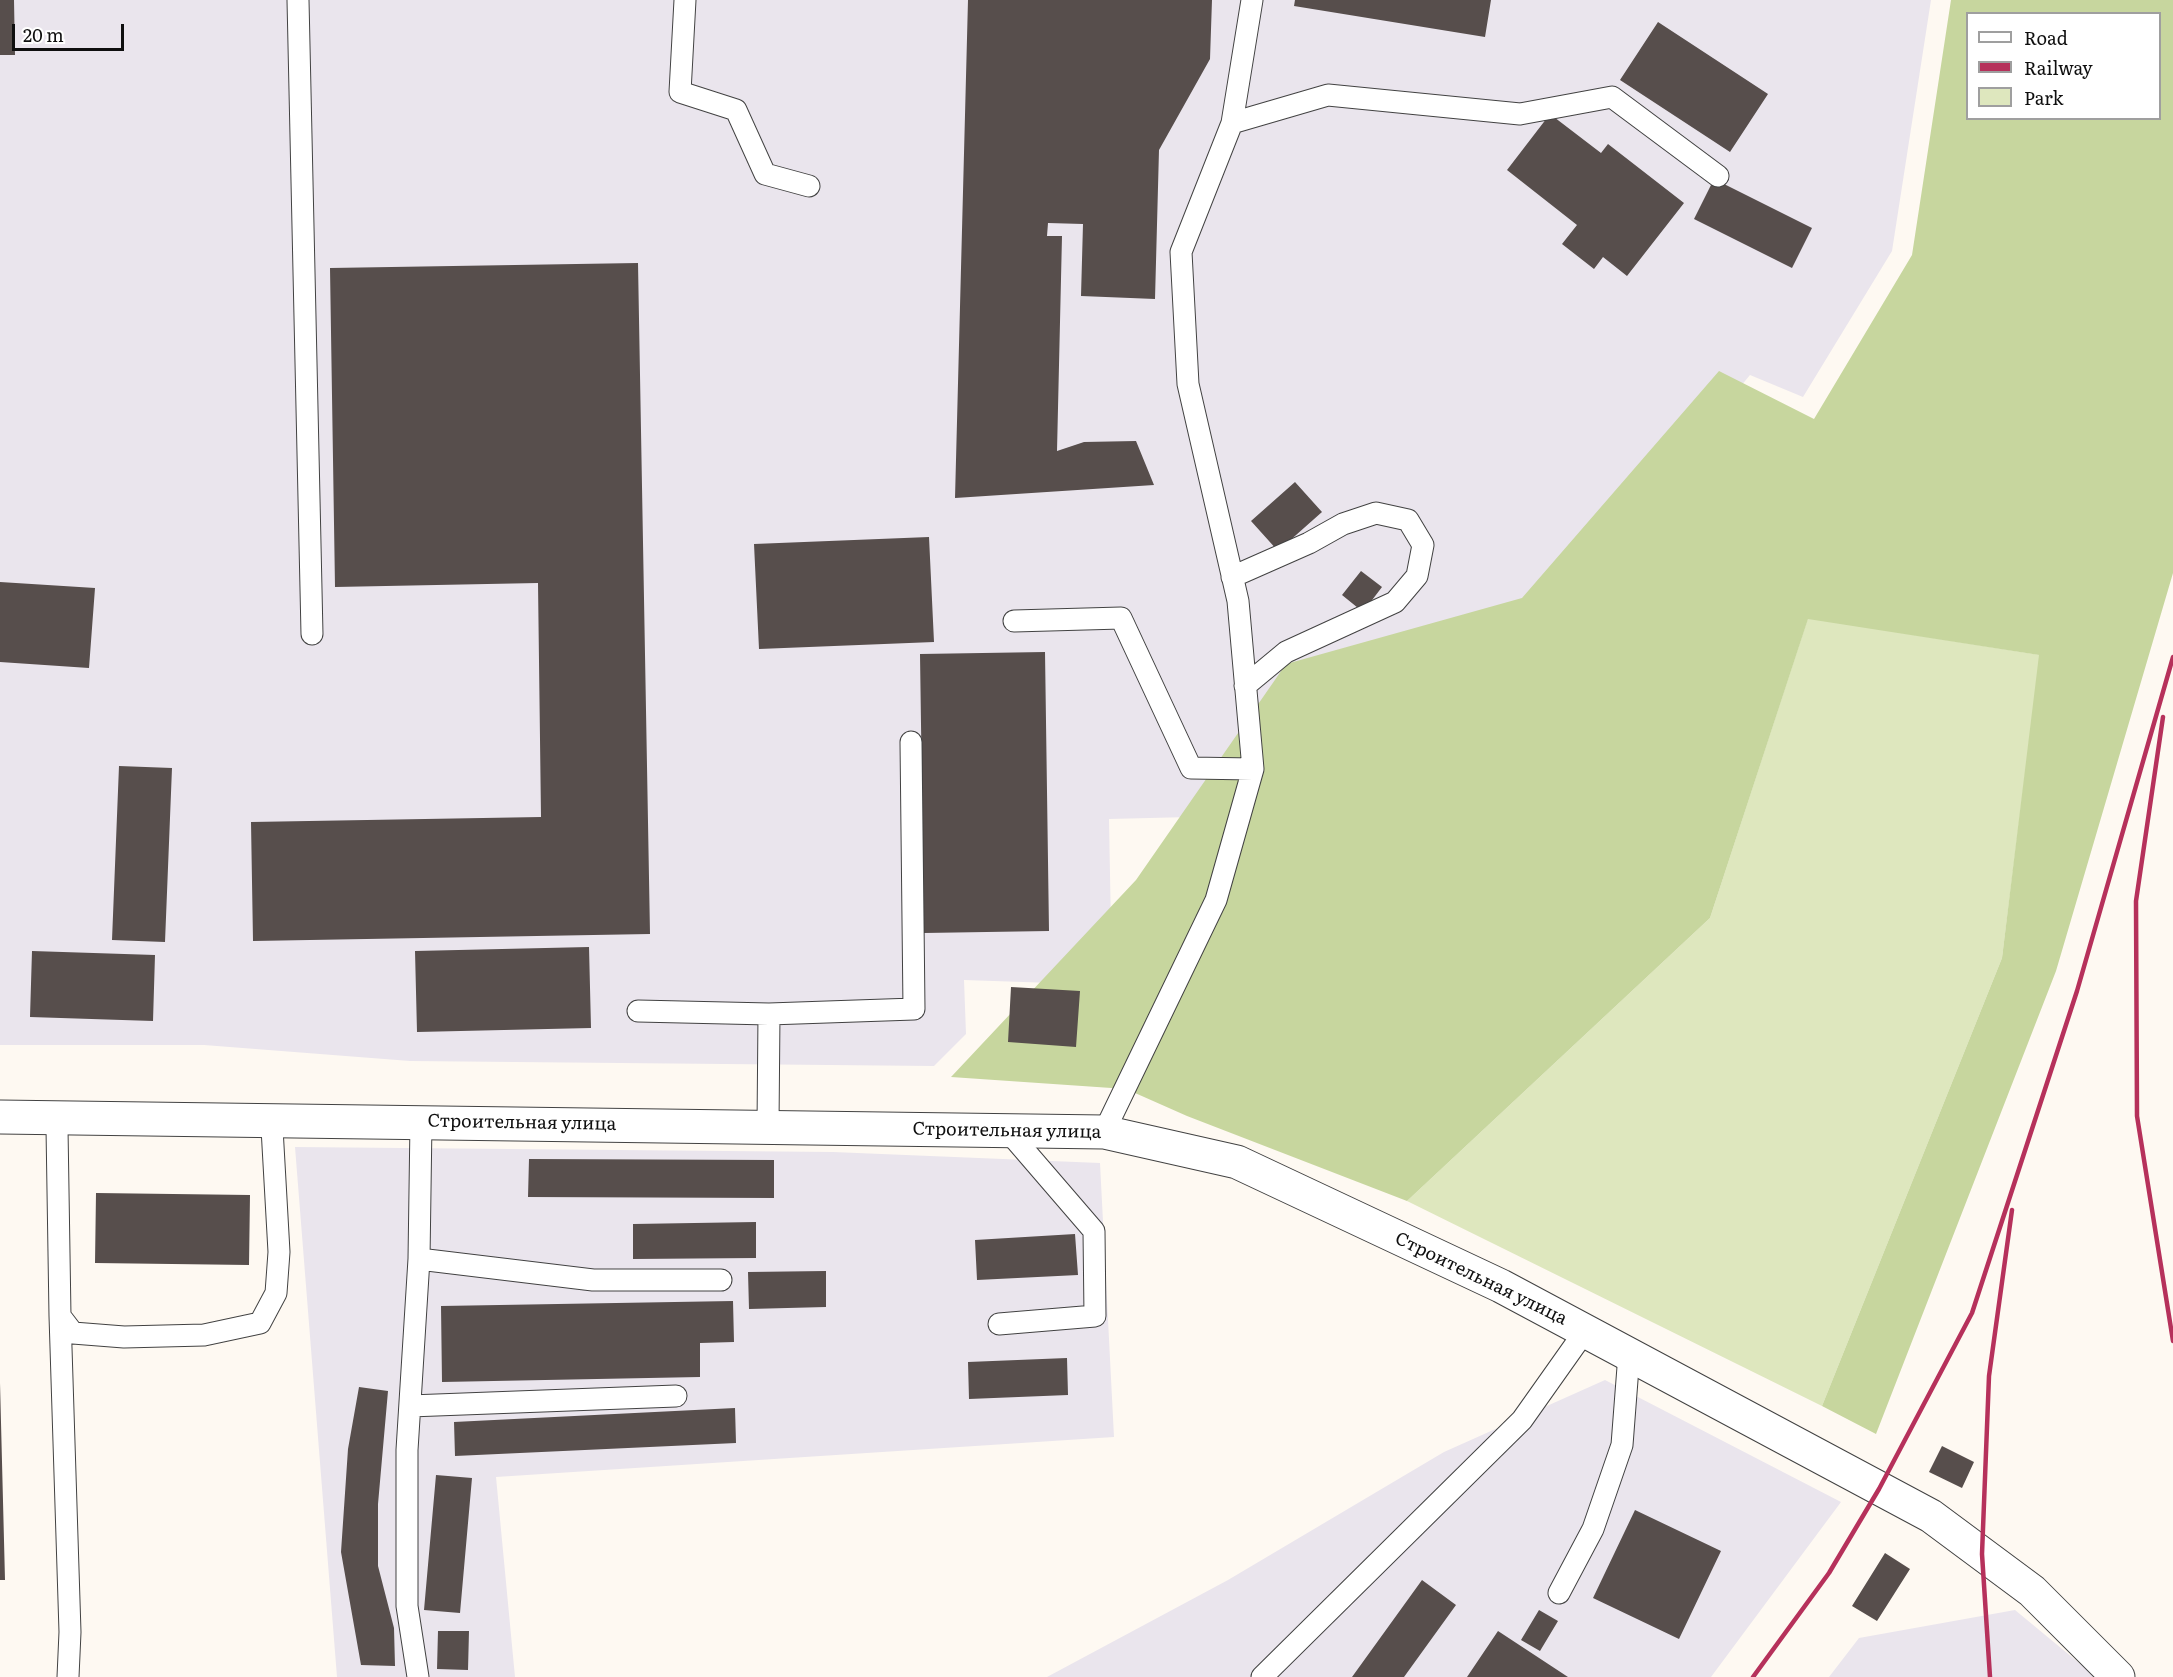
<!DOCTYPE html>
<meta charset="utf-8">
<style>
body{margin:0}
#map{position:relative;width:2173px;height:1677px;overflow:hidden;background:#fef9f2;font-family:Literata,serif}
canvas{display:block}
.legend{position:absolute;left:1966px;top:12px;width:195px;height:108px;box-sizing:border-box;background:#fff;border:2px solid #9f9f9f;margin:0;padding:8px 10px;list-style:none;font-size:18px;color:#0f0f0f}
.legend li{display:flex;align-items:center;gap:12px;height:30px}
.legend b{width:30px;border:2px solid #9f9f9f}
.scale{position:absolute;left:12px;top:24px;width:112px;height:27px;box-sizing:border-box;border:3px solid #0f0f0f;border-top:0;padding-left:8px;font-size:18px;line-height:21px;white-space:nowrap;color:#0f0f0f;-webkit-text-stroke:4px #fff;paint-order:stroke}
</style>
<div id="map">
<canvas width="2173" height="1677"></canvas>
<ul class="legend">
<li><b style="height:8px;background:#fff"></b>Road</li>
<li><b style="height:8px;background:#b6315b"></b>Railway</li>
<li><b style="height:16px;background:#dee7be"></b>Park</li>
</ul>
<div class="scale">20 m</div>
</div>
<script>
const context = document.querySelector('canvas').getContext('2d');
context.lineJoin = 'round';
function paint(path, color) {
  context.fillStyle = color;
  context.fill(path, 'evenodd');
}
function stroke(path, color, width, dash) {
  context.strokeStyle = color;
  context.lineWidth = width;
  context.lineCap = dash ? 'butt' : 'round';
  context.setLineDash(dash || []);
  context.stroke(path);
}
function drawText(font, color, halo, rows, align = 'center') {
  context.font = font + ' Literata,serif';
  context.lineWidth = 6;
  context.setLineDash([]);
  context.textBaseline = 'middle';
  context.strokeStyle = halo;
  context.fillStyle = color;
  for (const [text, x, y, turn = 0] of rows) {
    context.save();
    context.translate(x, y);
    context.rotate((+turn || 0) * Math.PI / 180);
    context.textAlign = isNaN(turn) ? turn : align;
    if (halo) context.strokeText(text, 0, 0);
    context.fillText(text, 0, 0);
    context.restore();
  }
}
const industrial = new Path2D(`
 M0,0h1931l-39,251 -89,146 -53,-22 -193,233 -205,205 -243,6 3,166 -148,-5 2,54 -32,32 -524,-5 -206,-16h-204z
 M295,1147l538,5 267,11 14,274 -618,40 19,200h-178z
 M1605,1380l236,122 -130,175h-664l181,-97 216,-128z
 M2015,1610l81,67h-267l30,-39z`);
const green = new Path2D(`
 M1808,618l232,37 -38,303 -180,448 -415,-205 303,-283z`);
const forest = new Path2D(`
 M1951,0h222v573l-117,398 -180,463 -54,-28 180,-448 37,-303 -231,-36 -98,299 -303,283 -220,-85 -61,-27 -175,-12 185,-197 150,-216 236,-66 197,-227 95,48 98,-164zM1968,14h192v104h-192z`);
const building = new Path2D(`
 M0,0h14l1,55h-15z
 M968,0h244l-2,59 -51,91 -4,149 -74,-3 2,-72 -35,-1 -1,13h15l-5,215 27,-9 52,-1 18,44 -199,13z
 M1295,0h196l-6,37 -191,-31z
 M1658,22l110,72 -38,58 -110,-72z
 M1550,114l51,39 7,-9 76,59 -57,73 -24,-19 -9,12 -32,-25 15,-19 -70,-55z
 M1714,179l98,49 -20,40 -98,-49z
 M638,263l12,671 -397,7 -2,-119 290,-5 -3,-234 -203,4 -5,-319z
 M1295,482l27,30 -44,39 -27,-30z
 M929,537l5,105 -175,7 -5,-105z
 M1361,571l21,16 -19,25 -21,-17z
 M0,582l95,6 -6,80 -89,-6z
 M1045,652l4,279 -125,2 -4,-279z
 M119,766l53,2 -7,174 -53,-2z
 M589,947l2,81 -174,4 -2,-81z
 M32,951l123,4 -2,66 -123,-4z
 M1011,987l69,4 -4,56 -68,-5z
 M529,1159l245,1v38l-246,-1z
 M96,1193l154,2 -1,70 -154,-2z
 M756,1222v36l-123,1v-35z
 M1075,1234l3,41 -101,5 -2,-40z
 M826,1271v36l-77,2 -1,-37z
 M733,1301l1,41 -34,1v34l-258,5 -1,-76z
 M1067,1358l1,37 -99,4 -1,-37z
 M0,1383l5,197h-5z
 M359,1387l29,4 -10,113v62l16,62 1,38 -34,-1 -20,-113 7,-103z
 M735,1408l1,35 -281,13 -1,-34z
 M1942,1446l32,16 -12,26 -33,-16z
 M436,1475l36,3 -12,135 -36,-3z
 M1635,1510l86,41 -42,88 -86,-41z
 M1885,1553l25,16 -33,52 -25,-15z
 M1422,1580l34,25 -52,72h-52z
 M1539,1610l19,11 -18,30 -19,-11z
 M438,1631h31l-1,39 -31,-1z
 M1498,1631l70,46h-101z`);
const service = new Path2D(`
 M298,0l14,634
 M685,0l-5,92 56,18 29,64 44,12
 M1232,123l96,-28 192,19 92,-17 106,79
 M1232,577l77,-34 34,-19 33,-11 32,7 15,25 -6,31 -22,26 -109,50 -41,34
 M1014,621l107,-3 70,150 62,1
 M638,1011l131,3
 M768,1126l1,-112 145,-5 -3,-267
 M57,1128l3,188 13,17 51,4 80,-2 56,-12 16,-30 3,-41 -7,-124
 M1104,1132l112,-232 37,-131 -15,-168 -50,-217 -7,-132 51,-129 20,-123
 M419,1259l174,21h128
 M60,1316l10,316 -2,45
 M999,1324l96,-8 -1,-85 -87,-101
 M410,1406l266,-10
 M1559,1593l34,-64 29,-84 7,-91
 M418,1677l-11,-71v-156l12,-191 2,-137
 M1262,1677l260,-257 63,-89`);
const tertiary = new Path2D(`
 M0,1117l1104,15 133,30 264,124 430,230 101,75 86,86`);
const rail = new Path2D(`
 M2163,717l-27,184 1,215 36,225
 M1753,1677l76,-104 50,-84 93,-176 105,-322 96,-334
 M1990,1677l-8,-123 7,-178 23,-166`);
const streetNames = [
 ["Строительная улица",522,1123,1],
 ["Строительная улица",1007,1131,1],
 ["Строительная улица",1481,1279,26]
];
paint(industrial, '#eae5ed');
paint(green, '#dee7be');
paint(forest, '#c7d69e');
paint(building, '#574e4c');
stroke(service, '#424242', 23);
stroke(tertiary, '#424242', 35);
stroke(service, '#fff', 21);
stroke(tertiary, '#fff', 33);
stroke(rail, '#b6315b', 4.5);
drawText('18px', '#0f0f0f', '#fff', streetNames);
</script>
